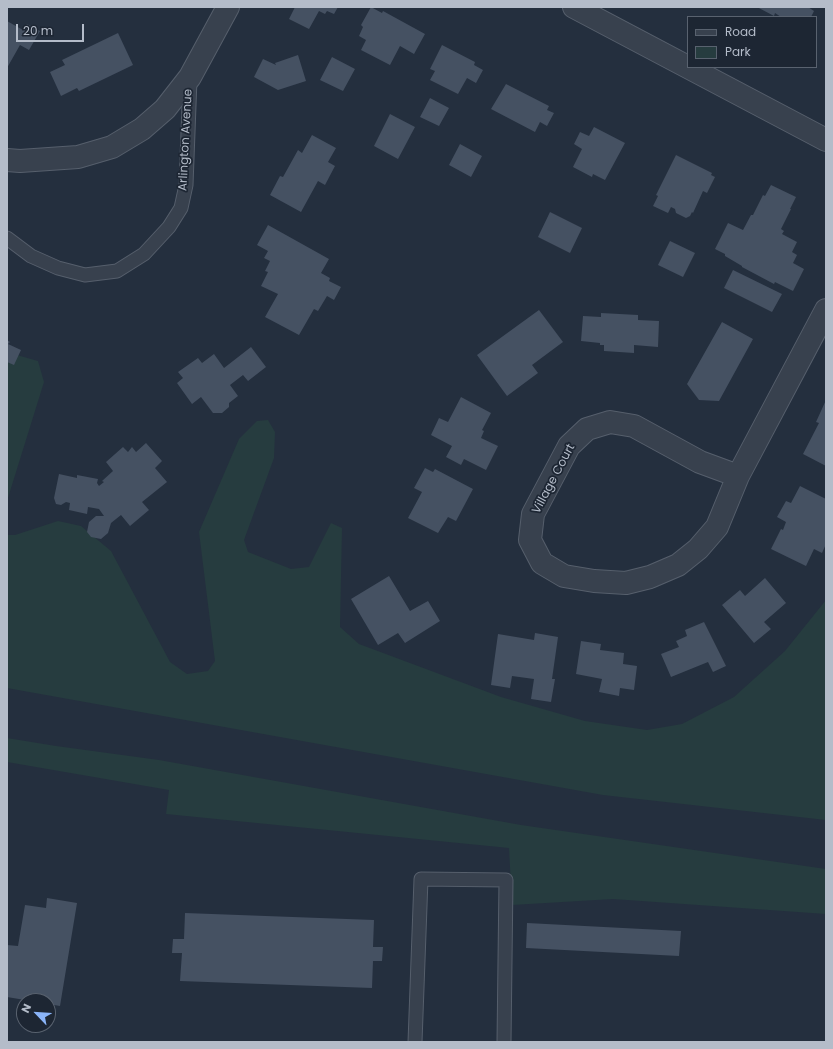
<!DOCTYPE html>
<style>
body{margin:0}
#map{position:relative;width:833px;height:1049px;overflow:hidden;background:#242f3e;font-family:Poppins,sans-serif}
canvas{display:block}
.frame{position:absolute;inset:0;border:8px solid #b4bcc9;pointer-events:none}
.legend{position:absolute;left:687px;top:16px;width:130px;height:52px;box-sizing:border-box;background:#1d2633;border:1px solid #59626f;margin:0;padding:5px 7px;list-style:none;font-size:12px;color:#b4bcc9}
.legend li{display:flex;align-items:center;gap:8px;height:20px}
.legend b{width:20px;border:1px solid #59626f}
.north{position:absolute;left:16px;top:993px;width:40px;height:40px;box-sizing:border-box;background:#1d2633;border:1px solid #59626f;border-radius:50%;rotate:295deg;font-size:11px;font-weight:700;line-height:16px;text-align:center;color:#b4bcc9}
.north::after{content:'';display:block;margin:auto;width:14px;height:18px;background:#8ab4f8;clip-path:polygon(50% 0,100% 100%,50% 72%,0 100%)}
.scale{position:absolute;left:16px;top:24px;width:68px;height:18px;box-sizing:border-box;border:2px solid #b4bcc9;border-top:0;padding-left:5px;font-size:12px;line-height:14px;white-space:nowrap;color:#b4bcc9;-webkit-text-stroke:3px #1d2633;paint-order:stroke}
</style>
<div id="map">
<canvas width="833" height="1049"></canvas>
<div class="frame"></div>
<ul class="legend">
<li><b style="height:5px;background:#38414e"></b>Road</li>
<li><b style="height:11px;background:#263c3f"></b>Park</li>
</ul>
<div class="north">N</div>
<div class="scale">20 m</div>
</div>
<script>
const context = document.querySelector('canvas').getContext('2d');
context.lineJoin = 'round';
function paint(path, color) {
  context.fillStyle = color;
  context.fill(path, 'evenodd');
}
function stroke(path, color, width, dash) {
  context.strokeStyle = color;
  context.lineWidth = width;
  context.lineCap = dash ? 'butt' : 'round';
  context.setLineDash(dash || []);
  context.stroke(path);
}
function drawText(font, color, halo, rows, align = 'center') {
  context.font = font + ' Poppins,sans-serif';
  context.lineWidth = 3.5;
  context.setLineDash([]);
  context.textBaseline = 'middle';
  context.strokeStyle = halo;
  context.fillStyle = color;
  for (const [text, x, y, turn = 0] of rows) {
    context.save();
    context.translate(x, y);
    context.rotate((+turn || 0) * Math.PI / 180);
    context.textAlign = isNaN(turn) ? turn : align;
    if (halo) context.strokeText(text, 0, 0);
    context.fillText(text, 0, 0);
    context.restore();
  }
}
const green = new Path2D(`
 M17,355l21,6 6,21 -37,119v-140z
 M268,420l7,12 -1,26 -30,82 4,12 43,17 18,-2 22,-44 11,5 -2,99 19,17 142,53 84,24 62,9 35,-6 52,-27 51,-46 41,-51v220l-223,-25 -596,-107v-153h8l43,-14 23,5 30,25 59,111 17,12 21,-3 7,-10 -16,-129 40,-93 18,-18z
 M7,738l49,8 103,14 362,65 305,44v45l-213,-15 -101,6 -3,-57 -343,-34 3,-24 -162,-28z`);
const building = new Path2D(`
 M295,7h43l-4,7 -7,-3 -2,3 -6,-3 -10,18 -20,-10z
 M371,7l11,6 1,-2 42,23 -11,20 -14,-8 -10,19 -29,-15 5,-10 -7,-4 4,-9 -2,-2z
 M757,7h51l6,4 -3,6h-30l-6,-4 -1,3z
 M7,21l16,9 4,-6 13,7 -11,19 -9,-5 -13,23z
 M118,33l15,32 -54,26 -2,-3 -16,8 -11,-24 15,-7 -3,-5z
 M442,45l33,17 -1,3 9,5 -7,13 -9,-5 -9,16 -28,-14 5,-9 -5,-2z
 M298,55l8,26 -28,9 -24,-13 9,-18 13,6 -1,-2z
 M332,57l23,12 -12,22 -23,-11z
 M506,84l43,22 -2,4 7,3 -7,13 -7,-4 -5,10 -44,-23z
 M430,98l19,10 -10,18 -19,-9z
 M390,114l25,13 -17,32 -24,-13z
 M594,127l31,16 -20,37 -12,-6 -1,3 -19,-10 9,-18 -8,-5 6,-12 9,4z
 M312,135l24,13 -8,14 7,4 -10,19 -7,-4 -17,31 -31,-17 10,-19 3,1 15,-27 4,3z
 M460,144l22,12 -11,21 -22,-12z
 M676,155l36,18 -1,2 4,2 -8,16 -4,-2 -10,22 -1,-1 -2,4 -4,2 -10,-5 -1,-4 -4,-2 -3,6 -15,-7 5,-10 -2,-1z
 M771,185l25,12 -6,12h1l-10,20 3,2 -2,3 15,8 -5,10 5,3 -4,8 11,6 -11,22 -18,-9 -1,2 -32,-17v-1l-17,-10v-2l-10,-5 13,-26 15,7 8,-15h2l10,-20 2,1z
 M550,212l32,16 -12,25 -32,-16z
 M268,225l61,34 -8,14 9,5 -1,3 12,6 -7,13 -7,-4 -9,15 -4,-2 -15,26 -34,-18 13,-23 -17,-8 7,-14 -3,-1 5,-10 -6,-3 4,-7 -11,-6z
 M670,241l25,12 -12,24 -25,-12z
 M733,270l49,24 -10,18 -48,-24z
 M539,310l24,32 -31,23 6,8 -31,23 -30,-41z
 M601,313l37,2v5l21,1 -1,26 -24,-2v8l-30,-2v-6h-4v-2l-19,-2 2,-25 18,1z
 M722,322l31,17 -34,62 -20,-1 -12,-16z
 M7,340l3,2 -2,2 13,6 -7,15 -7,-3z
 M251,347l15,20 -18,14 -5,-6 -13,10 8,11 -9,7v4l-7,6h-9l-12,-16 -9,7 -15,-21 6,-5 -5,-6 20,-14 4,5 12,-9 10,14z
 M461,397l30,16 -9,17 2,1 -3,7 17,8 -12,24 -22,-11 -3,6 -15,-8 6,-11 -21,-11 8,-17 9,4z
 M826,400v66l-23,-12 16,-31 -3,-1z
 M146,443l16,18 -7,7 12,14 -25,20 7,8 -19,16 -9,-11 -10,8 -3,10 -7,6 -10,-2 -4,-5 2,-10 7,-6h8l-5,-7 -11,-2 -1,7 -18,-4 1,-7 -4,-1 -5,3 -5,-1 -2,-6 5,-24 18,4v-3l21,4 -1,4 2,3 5,-4 -2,-1 11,-10 -7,-9 17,-15 5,5 4,-5 4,5z
 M425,468l8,4 2,-3 38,20 -17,32 -8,-4 -10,16 -30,-15 14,-26 -8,-4z
 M800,486l26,13v45l-4,9 -8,-4 -8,17 -35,-17 10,-20 2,1 3,-8 -9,-5 9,-16 5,2z
 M389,576l21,35 18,-10 12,20 -35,22 -7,-10 -20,12 -27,-46z
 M765,578l21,25 -22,19 7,7 -17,14 -32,-38 18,-15 5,6z
 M704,622l22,44 -13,6 -5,-10 -37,15 -10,-23 18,-7 -3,-6 11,-5 -2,-6z
 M535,633l23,4 -6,42h3l-4,23 -20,-3 3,-20 -22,-3 -2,12 -19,-3 7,-51 36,6z
 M581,641l20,3 -1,6 24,3 -1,11 14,2 -3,24 -14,-2 -1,8 -20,-4 3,-13 -26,-5z
 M47,898l30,5 -17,103 -12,-2v-3h-17l-24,-4v-52l11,1 7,-41 21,3z
 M185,913l189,7 -1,27h10l-1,14h-9l-1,27 -192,-7 2,-28h-10l1,-14h11z
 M527,923l154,8 -2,25 -153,-8z`);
const service = new Path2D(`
 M7,238l24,18 27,12 27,7 32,-4 27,-17 25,-27 12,-19 5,-23 4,-106
 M415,1042l6,-163 85,1 -2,162`);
const minor = new Path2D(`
 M574,7l252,133
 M7,160l13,1 58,-4 34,-10 30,-18 23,-20 25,-32 38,-70
 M610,422l24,4 66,36 38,14 -21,51 -19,22 -20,16 -28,12 -24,6 -32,-2 -30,-5 -22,-13 -12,-23 3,-26 36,-68 18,-17z
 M738,476l88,-166`);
const streetNames = [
 ["Arlington Avenue",186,140,-87],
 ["Village Court",554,479,-62]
];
paint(green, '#263c3f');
paint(building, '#455162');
stroke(service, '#565f6c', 15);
stroke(minor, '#565f6c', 24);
stroke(service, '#38414e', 13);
stroke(minor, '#38414e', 22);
drawText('12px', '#b4bcc9', '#1d2633', streetNames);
</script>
